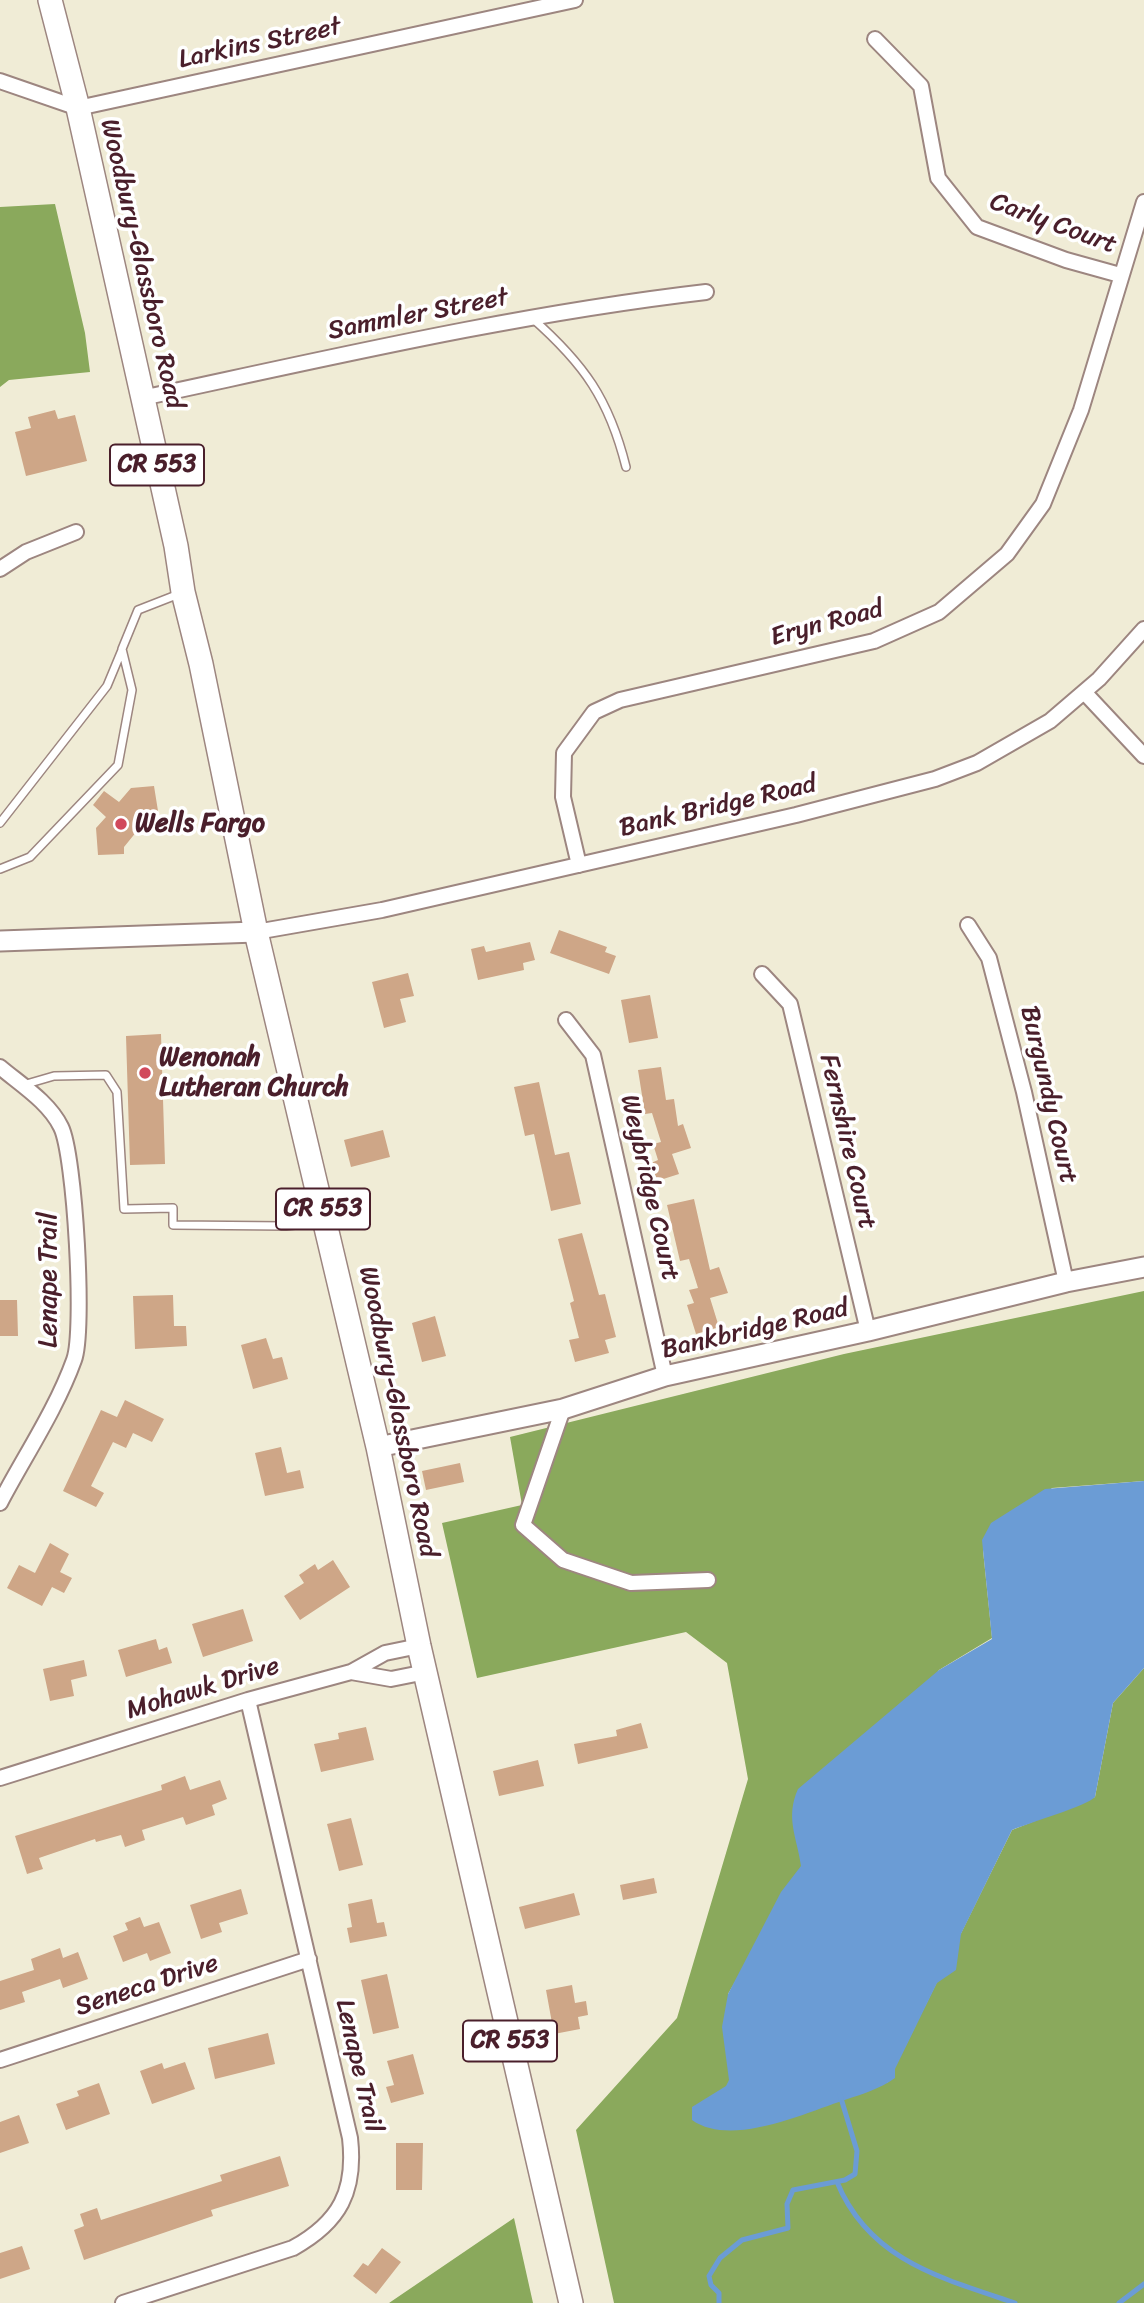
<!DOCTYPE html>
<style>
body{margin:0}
canvas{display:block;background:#f0ecd6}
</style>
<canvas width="1144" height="2303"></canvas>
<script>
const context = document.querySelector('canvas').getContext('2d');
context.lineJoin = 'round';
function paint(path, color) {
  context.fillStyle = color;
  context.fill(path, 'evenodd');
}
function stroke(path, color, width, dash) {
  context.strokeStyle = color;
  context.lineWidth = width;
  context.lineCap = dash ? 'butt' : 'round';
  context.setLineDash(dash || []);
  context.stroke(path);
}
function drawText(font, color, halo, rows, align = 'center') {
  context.font = font + ' Sriracha,sans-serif';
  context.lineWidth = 7;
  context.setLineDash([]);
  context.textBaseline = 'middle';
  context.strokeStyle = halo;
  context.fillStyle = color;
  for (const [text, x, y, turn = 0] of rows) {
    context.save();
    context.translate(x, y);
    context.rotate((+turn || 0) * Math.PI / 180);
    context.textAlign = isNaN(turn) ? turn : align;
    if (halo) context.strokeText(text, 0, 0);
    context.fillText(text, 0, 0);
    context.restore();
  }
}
const forest = new Path2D(`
 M55,204l30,129 5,39 -81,8 -9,7v-180z
 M1144,1291v190l-92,7 -69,62 9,88 -53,32 -137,196 -74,128 159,89 125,-253 83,-33 18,-94 31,-35v635h-530l-38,-173 101,-112 71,-239 -21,-116 -41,-31 -209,46 -35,-155 80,-18 -12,-68 334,-83z
 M514,2218l19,85h-144z`);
const water = new Path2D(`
 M1144,1481v187l-31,35 -18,94c-8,9 -67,26 -83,33l-51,104 -5,36 -19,13 -42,86v9l-6,4c-15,9 -33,14 -50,20 -39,13 -109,45 -147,18v-13l34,-21 3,-6 -7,-53 6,-33 53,-102 20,-26c-4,-29 -16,-48 -3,-77l141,-119 53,-31 -10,-99 9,-17 54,-34z`);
const stream = new Path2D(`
 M837,2182c32,78 104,96 178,121
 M719,2303v-10l-8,-8 -2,-9 11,-18 22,-18 46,-12 -1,-24 6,-14 52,-10 10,-6 2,-23 -17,-56
 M1119,2303l25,-19`);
const building = new Path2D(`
 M55,410l3,9 17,-4 12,46 -61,15 -11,-44 16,-4 -3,-11z
 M154,786l4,25 -11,2 -1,7 -22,27v7l-26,1 -2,-27 10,-11 -13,-12 11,-14 15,11 12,-14z
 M559,930l48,17 -2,5 11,4 -7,18 -59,-21z
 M530,942l5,18 -12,3 1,7 -46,10 -7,-31 13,-3 2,6z
 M408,973l6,23 -14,3 6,23 -22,6 -12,-46z
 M650,995l8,43 -29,5 -8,-43z
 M161,1034l4,130 -35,1 -4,-129z
 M661,1067l5,33 8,-1 4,27 5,-2 8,24 -19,6 7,20 -22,7 -6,-18 7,-3 -5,-16 8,-2 -9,-29 -7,1 -7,-44z
 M539,1082l16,73 14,-3 12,52 -30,7 -17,-77 -9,2 -11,-49z
 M383,1130l7,27 -39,10 -7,-27z
 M694,1199l16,71 9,-3 9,26 -18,5 9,29 -23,7 -9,-29 7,-2 -5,-13 9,-2 -9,-29 -9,2 -13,-56z
 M582,1233l17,62 6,-1 11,43 -11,3 4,13 -34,9 -6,-22 10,-2 -9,-35 4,-2 -16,-62z
 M173,1295l1,31h12l1,20 -52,3 -2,-53z
 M0,1300h17l1,36h-18z
 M435,1316l11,40 -24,6 -10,-39z
 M266,1338l7,21 9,-2 6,22 -35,10 -12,-44z
 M125,1400l39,19 -12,23 -19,-9 -7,15 -13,-6 -22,44 13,7 -8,14 -33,-16 38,-81 16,7z
 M281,1447l6,26 13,-3 4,18 -39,8 -10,-43z
 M460,1463l4,19 -38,8 -4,-19z
 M50,1543l19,11 -9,18 12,6 -8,15 -12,-6 -10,19 -35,-18 12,-23 16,8z
 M333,1560l17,27 -50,33 -16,-24 20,-13 -5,-8 16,-11 3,6z
 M243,1609l10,32 -50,16 -11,-33z
 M156,1639l3,11 8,-3 5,16 -46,14 -8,-27z
 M84,1660l3,16 -16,4 3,16 -24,5 -7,-32z
 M641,1723l7,25 -70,16 -4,-20 43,-8 -1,-6z
 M366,1727l8,33 -53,12 -7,-28 25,-5 -1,-6z
 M538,1760l6,26 -45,10 -6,-25z
 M185,1776l5,14 30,-10 7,19 -15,6 3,10 -29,10 -3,-8 -41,13 3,10 -20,7 -4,-12 -25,7 -1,-3 -56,19 4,11 -16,5 -12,-38 147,-46 -1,-5z
 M351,1818l12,47 -24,6 -12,-47z
 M654,1878l3,15 -34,7 -3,-15z
 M241,1889l7,25 -29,9 3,9 -21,7 -11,-34z
 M574,1893l6,22 -55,14 -6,-22z
 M372,1899l5,24 7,-1 3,14 -37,7 -3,-15 5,-1 -4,-23z
 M140,1917l4,10 15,-5 12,31 -21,8 -3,-8 -24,9 -10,-26 15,-6 -3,-7z
 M60,1948l3,10 15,-6 10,27 -25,9 -3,-9 -38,13 3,10 -25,8v-29l34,-11 -3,-11z
 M387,1974l12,54 -26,6 -12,-54z
 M572,1985l3,18 11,-2 2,14 -10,2 2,12 -26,5 -8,-44z
 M268,2033l7,31 -60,15 -7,-31z
 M413,2054l11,40 -33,9 -5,-16 8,-2 -7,-24z
 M185,2062l10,27 -43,15 -12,-33 22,-8 2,6z
 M99,2083l11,31 -44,16 -10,-26 23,-8 -2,-5z
 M19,2115l10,28 -29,10v-31z
 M396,2143h27l-1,47h-26z
 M280,2156l9,30 -78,24 2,6 -129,44 -10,-30 10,-4 -4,-12 17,-6 4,12 121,-39 -2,-6z
 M22,2246l8,23 -30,10v-26z
 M382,2248l19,14 -25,32 -23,-18 10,-13 5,3z`);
const lane = new Path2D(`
 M532,318c52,46 77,81 94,149
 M0,823l107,-137 15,-36
 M0,869l30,-12 88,-92 14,-75 -10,-41 16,-39 41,-16
 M23,1085l31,-9 52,-1 11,17 7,117 49,-1v17l113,1 35,-4`);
const street = new Path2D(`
 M875,39l46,47 17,92 39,49 89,33 54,15
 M0,81l78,27 497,-108
 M142,398c187,-40 374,-84 564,-106
 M0,569l26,-17 50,-20
 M1085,693l59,63
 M579,865l-16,-68 1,-44 30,-41 26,-12 254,-59 65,-29 68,-58 36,-50 38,-94 63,-208
 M968,925l21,33 35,134 42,190
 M256,932l126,-22 414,-95 139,-36 42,-16 73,-42 49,-42 45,-50
 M762,974l28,30 78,327
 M566,1020l27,35 72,321
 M0,1067c20,17 49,35 61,60 14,28 24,205 13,233 -18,50 -50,97 -74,143
 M563,1409l-40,116 40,35 68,23 77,-3
 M351,1672l40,7 35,-7
 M0,1778l248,-78 103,-28 34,-19 34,-7
 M0,2060l309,-101
 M123,2303l170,-55c47,-26 63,-57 57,-110l-102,-438`);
const secondary = new Path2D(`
 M0,941l256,-9
 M378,1447l185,-38 102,-33 203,-45 198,-49 78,-15`);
const primary = new Path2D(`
 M50,0l28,108 98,438 7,46 18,72 55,268 122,515 41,199 152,657`);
const markers = [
 [121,824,7,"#d1495b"],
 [145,1073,7,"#d1495b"]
];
const shields = [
 [157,465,94],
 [323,1209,94],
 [510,2041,94]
];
const shieldNames = [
 ["CR 553",157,465],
 ["CR 553",323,1209],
 ["CR 553",510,2041]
];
const streetNames = [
 ["Larkins Street",260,44,-12],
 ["Carly Court",1053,224,20],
 ["Woodbury-Glassboro Road",141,264,77],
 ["Sammler Street",418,315,-11],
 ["Eryn Road",827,624,-15],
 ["Bank Bridge Road",718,807,-13],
 ["Burgundy Court",1048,1095,77],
 ["Fernshire Court",847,1142,77],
 ["Weybridge Court",649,1188,77],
 ["Lenape Trail",49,1280,-90],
 ["Bankbridge Road",755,1330,-13],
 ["Woodbury-Glassboro Road",397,1412,78],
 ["Mohawk Drive",203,1689,-17],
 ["Seneca Drive",147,1986,-18],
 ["Lenape Trail",358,2066,77]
];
const poiNames = [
 ["Wells Fargo",135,824],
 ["Wenonah",159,1058],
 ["Lutheran Church",159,1088]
];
paint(forest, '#8aa95c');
paint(water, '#6b9cd5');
stroke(stream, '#6b9cd5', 5);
paint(building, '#cea687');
stroke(lane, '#9d8680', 10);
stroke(street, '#9d8680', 18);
stroke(secondary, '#9d8680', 23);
stroke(primary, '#9d8680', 26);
stroke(lane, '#fff', 7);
stroke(street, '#fff', 14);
stroke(secondary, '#fff', 19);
stroke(primary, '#fff', 23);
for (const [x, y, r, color] of markers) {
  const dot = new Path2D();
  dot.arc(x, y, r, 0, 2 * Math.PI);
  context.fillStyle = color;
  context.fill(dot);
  stroke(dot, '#fff', 2.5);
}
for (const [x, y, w] of shields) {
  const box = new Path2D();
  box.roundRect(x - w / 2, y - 20.5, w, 41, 5);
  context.fillStyle = '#fff';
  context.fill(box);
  stroke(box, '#4a1f2b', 2);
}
drawText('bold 24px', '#4a1f2b', null, shieldNames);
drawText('26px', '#4a1f2b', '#fff', streetNames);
drawText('bold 26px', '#4a1f2b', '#fff', poiNames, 'left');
</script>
